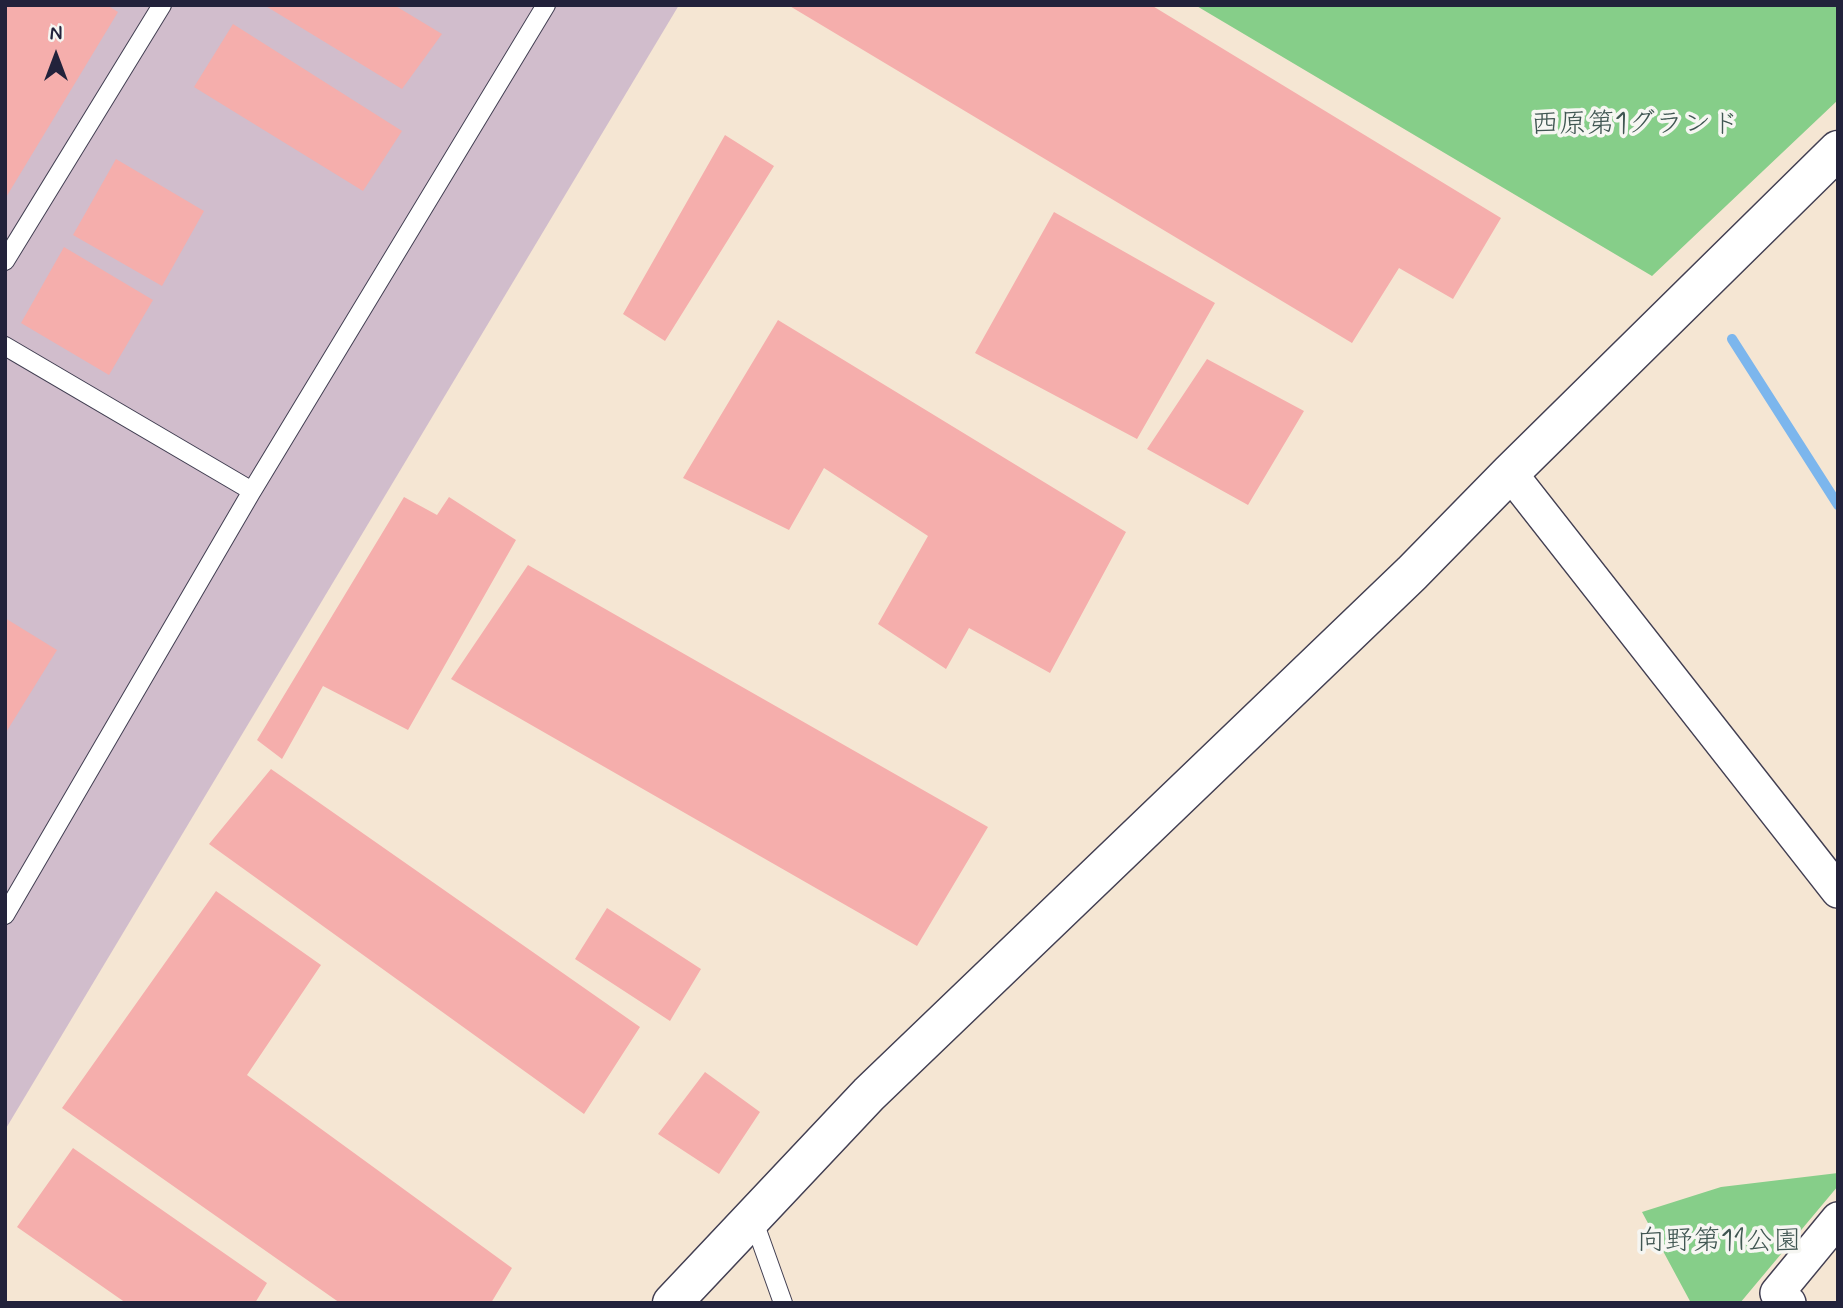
<!DOCTYPE html>
<meta charset="utf-8">
<style>
body{margin:0}
#map{position:relative;width:1843px;height:1308px;overflow:hidden;background:#f5e6d3;font-family:Mynerve,sans-serif}
canvas{display:block}
.frame{position:absolute;inset:0;border:7px solid #22223b;pointer-events:none}
.north{position:absolute;left:21px;top:21px;width:70px;height:70px;-webkit-text-stroke:5px #f6f6f2;paint-order:stroke;rotate:0deg;font-size:19px;font-weight:700;line-height:28px;text-align:center;color:#22223b}
.north::after{content:'';display:block;margin:auto;width:24px;height:32px;background:#22223b;clip-path:polygon(50% 0,100% 100%,50% 72%,0 100%)}
</style>
<div id="map">
<canvas width="1843" height="1308"></canvas>
<div class="frame"></div>
<div class="north">N</div>
</div>
<script>
const context = document.querySelector('canvas').getContext('2d');
context.lineJoin = 'round';
function paint(path, color) {
  context.fillStyle = color;
  context.fill(path, 'evenodd');
}
function stroke(path, color, width, dash) {
  context.strokeStyle = color;
  context.lineWidth = width;
  context.lineCap = dash ? 'butt' : 'round';
  context.setLineDash(dash || []);
  context.stroke(path);
}
function drawText(font, color, halo, rows, align = 'center') {
  context.font = font + ' Mynerve,"Klee One",sans-serif';
  context.lineWidth = 7;
  context.setLineDash([]);
  context.textBaseline = 'middle';
  context.strokeStyle = halo;
  context.fillStyle = color;
  for (const [text, x, y, turn = 0] of rows) {
    context.save();
    context.translate(x, y);
    context.rotate((+turn || 0) * Math.PI / 180);
    context.textAlign = isNaN(turn) ? turn : align;
    if (halo) context.strokeText(text, 0, 0);
    context.fillText(text, 0, 0);
    context.restore();
  }
}
const industrial = new Path2D(`
 M5,5h674l-674,1125z`);
const green = new Path2D(`
 M1195,5h643v95l-186,176z
 M1838,1173v13l-98,117h-49l-49,-91 79,-25z`);
const stream = new Path2D(`
 M1732,339l106,166`);
const building = new Path2D(`
 M5,5h102l11,7 -113,187z
 M264,5h130l48,29 -40,55z
 M788,5h363l350,213 -48,81 -54,-31 -47,75z
 M233,24l169,107 -39,60 -169,-104z
 M725,135l49,31 -109,175 -42,-27z
 M116,159l88,52 -42,75 -89,-51z
 M1054,212l161,91 -78,136 -162,-86z
 M64,247l89,53 -44,75 -88,-52z
 M778,320l348,212 -76,141 -81,-45 -23,41 -68,-45 50,-88 -104,-68 -35,62 -106,-52z
 M1207,359l97,52 -56,94 -101,-56z
 M404,497l33,18 12,-18 67,43 -108,190 -85,-44 -41,73 -25,-19z
 M528,565l460,262 -71,119 -466,-267z
 M5,618l52,32 -52,84z
 M271,769l369,258 -56,87 -375,-270z
 M216,891l105,74 -74,110 265,193 -21,35h-151l-278,-195z
 M607,908l94,61 -31,52 -95,-62z
 M705,1072l55,40 -41,62 -61,-40z
 M73,1148l194,135 -12,20h-129l-109,-76z`);
const service = new Path2D(`
 M5,261l157,-256
 M5,346l247,145 294,-486
 M5,915l247,-424
 M752,1216l31,87`);
const minor = new Path2D(`
 M1510,473l328,418
 M1789,1303l-12,-10 61,-74`);
const tertiary = new Path2D(`
 M672,1303l197,-209 543,-521 98,-100 328,-323`);
const parkNames = [
 ["西原第1グランド",1635,126],
 ["向野第11公園",1719,1243]
];
paint(industrial, '#d1bdcc');
paint(green, '#86ce89');
stroke(stream, '#7cb6ed', 10);
paint(building, '#f5aeac');
stroke(service, '#423f52', 20);
stroke(minor, '#423f52', 36);
stroke(tertiary, '#423f52', 41);
stroke(service, '#fff', 18);
stroke(minor, '#fff', 33);
stroke(tertiary, '#fff', 38);
drawText('28px', '#405652', '#f6f6f2', parkNames);
</script>
